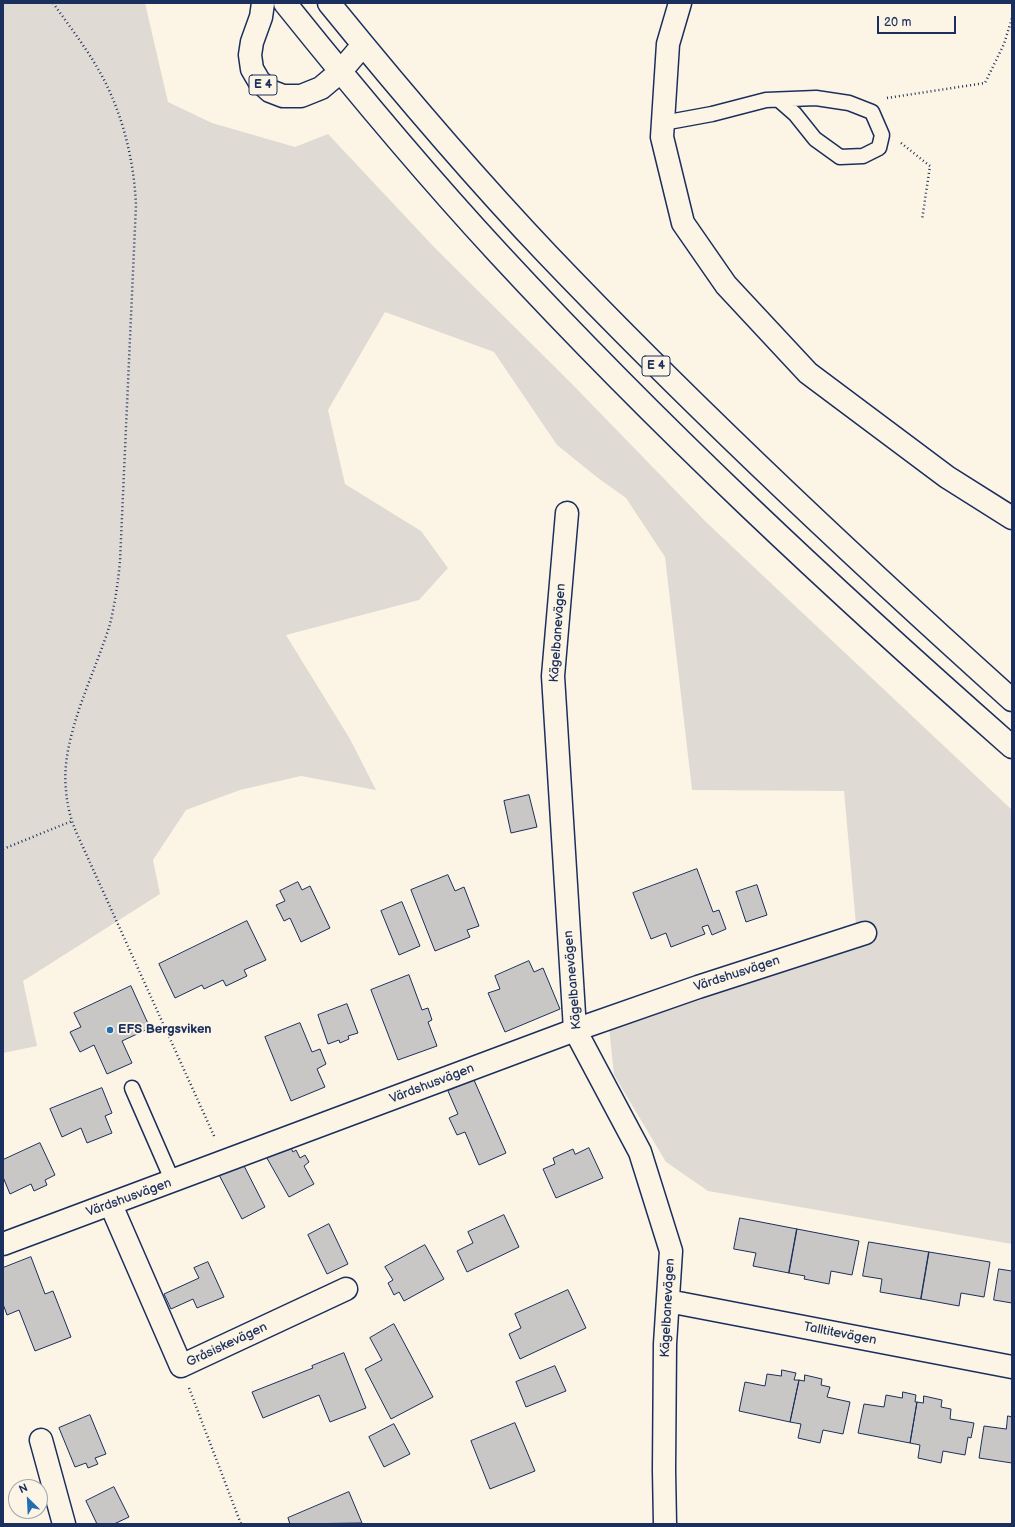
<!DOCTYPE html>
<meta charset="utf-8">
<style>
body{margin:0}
#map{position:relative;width:1015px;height:1527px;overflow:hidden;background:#fcf5e5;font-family:"Balsamiq Sans",sans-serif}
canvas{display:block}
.frame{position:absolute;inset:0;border:4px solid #1b2f5e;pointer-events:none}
.north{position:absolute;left:8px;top:1479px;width:40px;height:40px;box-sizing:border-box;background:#fcf5e5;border:1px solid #a2a6af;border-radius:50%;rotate:336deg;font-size:11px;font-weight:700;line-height:16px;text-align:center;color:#1b2f5e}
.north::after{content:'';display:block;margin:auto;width:14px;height:18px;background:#1f6fb2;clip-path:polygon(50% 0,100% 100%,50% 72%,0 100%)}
.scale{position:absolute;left:877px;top:16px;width:79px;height:18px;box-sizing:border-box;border:2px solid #1b2f5e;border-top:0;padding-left:5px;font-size:12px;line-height:14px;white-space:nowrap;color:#1b2f5e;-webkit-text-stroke:3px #fcf5e5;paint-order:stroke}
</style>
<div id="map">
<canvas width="1015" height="1527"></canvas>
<div class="frame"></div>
<div class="north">N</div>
<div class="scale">20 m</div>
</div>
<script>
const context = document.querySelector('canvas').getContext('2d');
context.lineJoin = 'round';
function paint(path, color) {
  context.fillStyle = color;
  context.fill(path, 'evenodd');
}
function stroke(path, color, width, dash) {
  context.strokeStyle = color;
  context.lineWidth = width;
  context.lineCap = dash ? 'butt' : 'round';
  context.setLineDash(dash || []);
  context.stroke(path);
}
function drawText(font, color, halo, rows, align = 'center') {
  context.font = font + ' "Balsamiq Sans",sans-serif';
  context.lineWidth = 4;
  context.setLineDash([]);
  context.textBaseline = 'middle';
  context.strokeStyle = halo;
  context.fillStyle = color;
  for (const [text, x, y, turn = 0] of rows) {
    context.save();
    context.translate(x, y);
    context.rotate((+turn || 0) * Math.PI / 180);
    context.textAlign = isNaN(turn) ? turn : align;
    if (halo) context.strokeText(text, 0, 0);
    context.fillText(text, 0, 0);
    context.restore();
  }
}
const green = new Path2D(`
 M3,3h142l23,99 44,21 83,24 33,-13 106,113 138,137 134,138 306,288v434l-304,-53 -42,-29 -52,-87 -7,-67 249,-83 -12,-134 -152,-1 -27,-233 -39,-59 -28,-20 -41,-33 -63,-93 -109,-40 -57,98 17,74 76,47 27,37 -29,32 -133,35 64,104 26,51 -75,-14 -61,14 -54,20 -33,50 7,34 -137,87 14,65 -34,7z`);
const building = new Path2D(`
 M529,795l8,32 -26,6 -7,-32z
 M697,869l16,43 6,-2 7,19 -14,6 -4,-10 -6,2 3,7 -34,13 -5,-14 -15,6 -18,-46z
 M448,875l7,16 9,-4 15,39 -12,4 3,7 -35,14 -24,-61z
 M298,882l4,8 8,-4 20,42 -29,14 -11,-24 -6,3 -8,-16 9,-4 -5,-10z
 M757,885l10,30 -21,7 -10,-30z
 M402,902l18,44 -21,9 -18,-44z
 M247,921l19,39 -22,10 3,6 -21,10 -3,-6 -19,9 -2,-4 -27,13 -16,-34z
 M529,961l5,11 9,-4 17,41 -55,23 -17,-39 12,-4 -5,-13z
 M409,975l13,35 6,-2 4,12 -4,2 9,24 -39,14 -27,-70z
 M131,986l19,42 -28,13 10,22 -25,11 -13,-29 -14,7 -10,-20 11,-5 -7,-14z
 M347,1004l11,29 -10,3 1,3 -9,4 -1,-3 -11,4 -10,-29z
 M300,1023l12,29 8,-3 6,15 -9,5 8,18 -34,14 -26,-64z
 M474,1080l32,73 -27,12 -14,-33 -8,3 -8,-17 9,-4 -10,-23z
 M102,1088l10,25 -7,3 7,17 -25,10 -6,-15 -19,9 -12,-28z
 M287,1140l6,12 3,-2 4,8 5,-3 4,7 -5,4 10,18 -25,13 -25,-44z
 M40,1143l15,32 -10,5 2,5 -13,6 -3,-7 -21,10 -7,-17v-17z
 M589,1148l14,30 -47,20 -13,-29 12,-5 -2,-6 20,-9 2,5z
 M240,1158l25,49 -23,12 -26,-50z
 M504,1215l15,32 -52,25 -10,-21 16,-8 -5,-11z
 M740,1218l57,11 -8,44 -36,-7 3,-13 -22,-4z
 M329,1224l19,40 -21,10 -19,-39z
 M797,1229l62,12 -7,34 -21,-4 -2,13 -25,-5 1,-3 -16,-3z
 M869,1242l60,10 -8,47 -41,-7 2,-13 -19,-3z
 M425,1245l19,34 -40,22 -5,-9 -5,3 -6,-12 5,-3 -8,-13z
 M929,1252l61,10 -6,35 -23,-4 -2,13 -38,-7z
 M31,1257l14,37 8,-3 18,46 -36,14 -16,-41 -12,5 -4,-11v-36z
 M208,1262l16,35 -27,11 -4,-9 -22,10 -7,-15 35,-16 -5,-10z
 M999,1269l13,2v32l-18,-3z
 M568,1290l18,38 -66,31 -11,-25 12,-6 -6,-14z
 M394,1324l39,73 -42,22 -26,-50 17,-9 -12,-22z
 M344,1353l22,55 -36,14 -11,-27 -56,23 -11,-26 61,-24 -1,-2z
 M555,1366l11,25 -40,16 -10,-25z
 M782,1370l14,3 -2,7h5l-9,42 -51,-11 6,-29 20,4 2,-12 14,2z
 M805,1375l17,4 -1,6 9,2 -3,10 23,5 -7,32 -20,-4 -3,13 -22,-5 3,-14 -11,-2 9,-42 5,1z
 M903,1392l13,3 -1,7h2l-7,41 -52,-10 6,-29 20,3 2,-12 16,3z
 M924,1396l18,4 -1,7 10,2 -1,10 24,4 -3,15 -3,-1 -3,18 -22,-4 -2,12 -23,-5 2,-13 -10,-2 7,-41 6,1z
 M90,1415l16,39 -11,4 3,6 -10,4 -2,-5 -11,4 -16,-39z
 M1008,1416l4,1v46l-33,-5 5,-32 22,3z
 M515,1423l20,48 -45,18 -19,-48z
 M394,1424l16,30 -26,13 -15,-30z
 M114,1487l15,30 -15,7h-17l-11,-23z
 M349,1492l13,31 -72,1 -2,-6z`);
const path = new Path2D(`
 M53,3c17,24 35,47 49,73 21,39 32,85 34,129l-16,356c-2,22 -5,42 -10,63 -15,50 -50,114 -44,166 1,16 5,30 11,44l138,304
 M887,98l98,-15 19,-39 8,-26
 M901,143l29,23 -8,54
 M3,849l69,-28
 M189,1388l52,136`);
const lane = new Path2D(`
 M663,123l49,-9 54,-14 50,-2 33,5 23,9 10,23 -3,13 -16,8 -23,1 -25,-18 -20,-25 -16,-14
 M132,1088l41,94`);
const street = new Path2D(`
 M680,3l-12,41 -6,93 21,86 43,62 82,88 139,104 65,41
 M567,513l-14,163 22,354 65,122 31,99 -6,93 -1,126 1,54
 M111,1205l70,161 165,-77
 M3,1244l572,-214 123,-43 167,-54
 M668,1301l344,66
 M41,1440l23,84`);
const highway = new Path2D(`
 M263,3l-2,14 -9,25 -2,13 2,14 7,12 11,10 13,5h18l20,-8 19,-16 23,-27
 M285,3c69,86 139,170 214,251 161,174 335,336 513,493
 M329,3c70,86 142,171 219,252 148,155 305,302 464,445`);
const markers = [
 [110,1030,4,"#1f6fb2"]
];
const shields = [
 [263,85,28],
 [656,366,28]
];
const shieldNames = [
 ["E 4",263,85],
 ["E 4",656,366]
];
const streetNames = [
 ["Kägelbanevägen",558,633,-86],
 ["Värdshusvägen",737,974,-18],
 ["Kägelbanevägen",573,980,-95],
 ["Värdshusvägen",432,1084,-21],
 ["Värdshusvägen",129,1198,-20],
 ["Kägelbanevägen",668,1308,-87],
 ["Talltitevägen",840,1334,11],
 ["Gråsiskevägen",227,1345,-25]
];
const poiNames = [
 ["EFS Bergsviken",118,1030]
];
paint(green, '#dfdbd4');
paint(building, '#c8c7c6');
stroke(building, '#1b2f5e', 1);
stroke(lane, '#1b2f5e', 17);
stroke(street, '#1b2f5e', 25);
stroke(highway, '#1b2f5e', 25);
stroke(path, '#1b2f5e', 2.5, [1, 3]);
stroke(lane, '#fcf5e5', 14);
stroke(street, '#fcf5e5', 22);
stroke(highway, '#fcf5e5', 22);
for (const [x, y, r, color] of markers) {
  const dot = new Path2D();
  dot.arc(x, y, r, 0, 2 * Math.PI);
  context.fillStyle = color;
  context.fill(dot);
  stroke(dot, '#fcf5e5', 1.5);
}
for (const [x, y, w] of shields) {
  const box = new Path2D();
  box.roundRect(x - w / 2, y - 10, w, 20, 3);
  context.fillStyle = '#fcf5e5';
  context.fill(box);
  stroke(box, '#1b2f5e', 1);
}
drawText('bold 12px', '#1b2f5e', null, shieldNames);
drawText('13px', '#1b2f5e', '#fcf5e5', streetNames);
drawText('bold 13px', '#1b2f5e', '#fcf5e5', poiNames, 'left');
</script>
